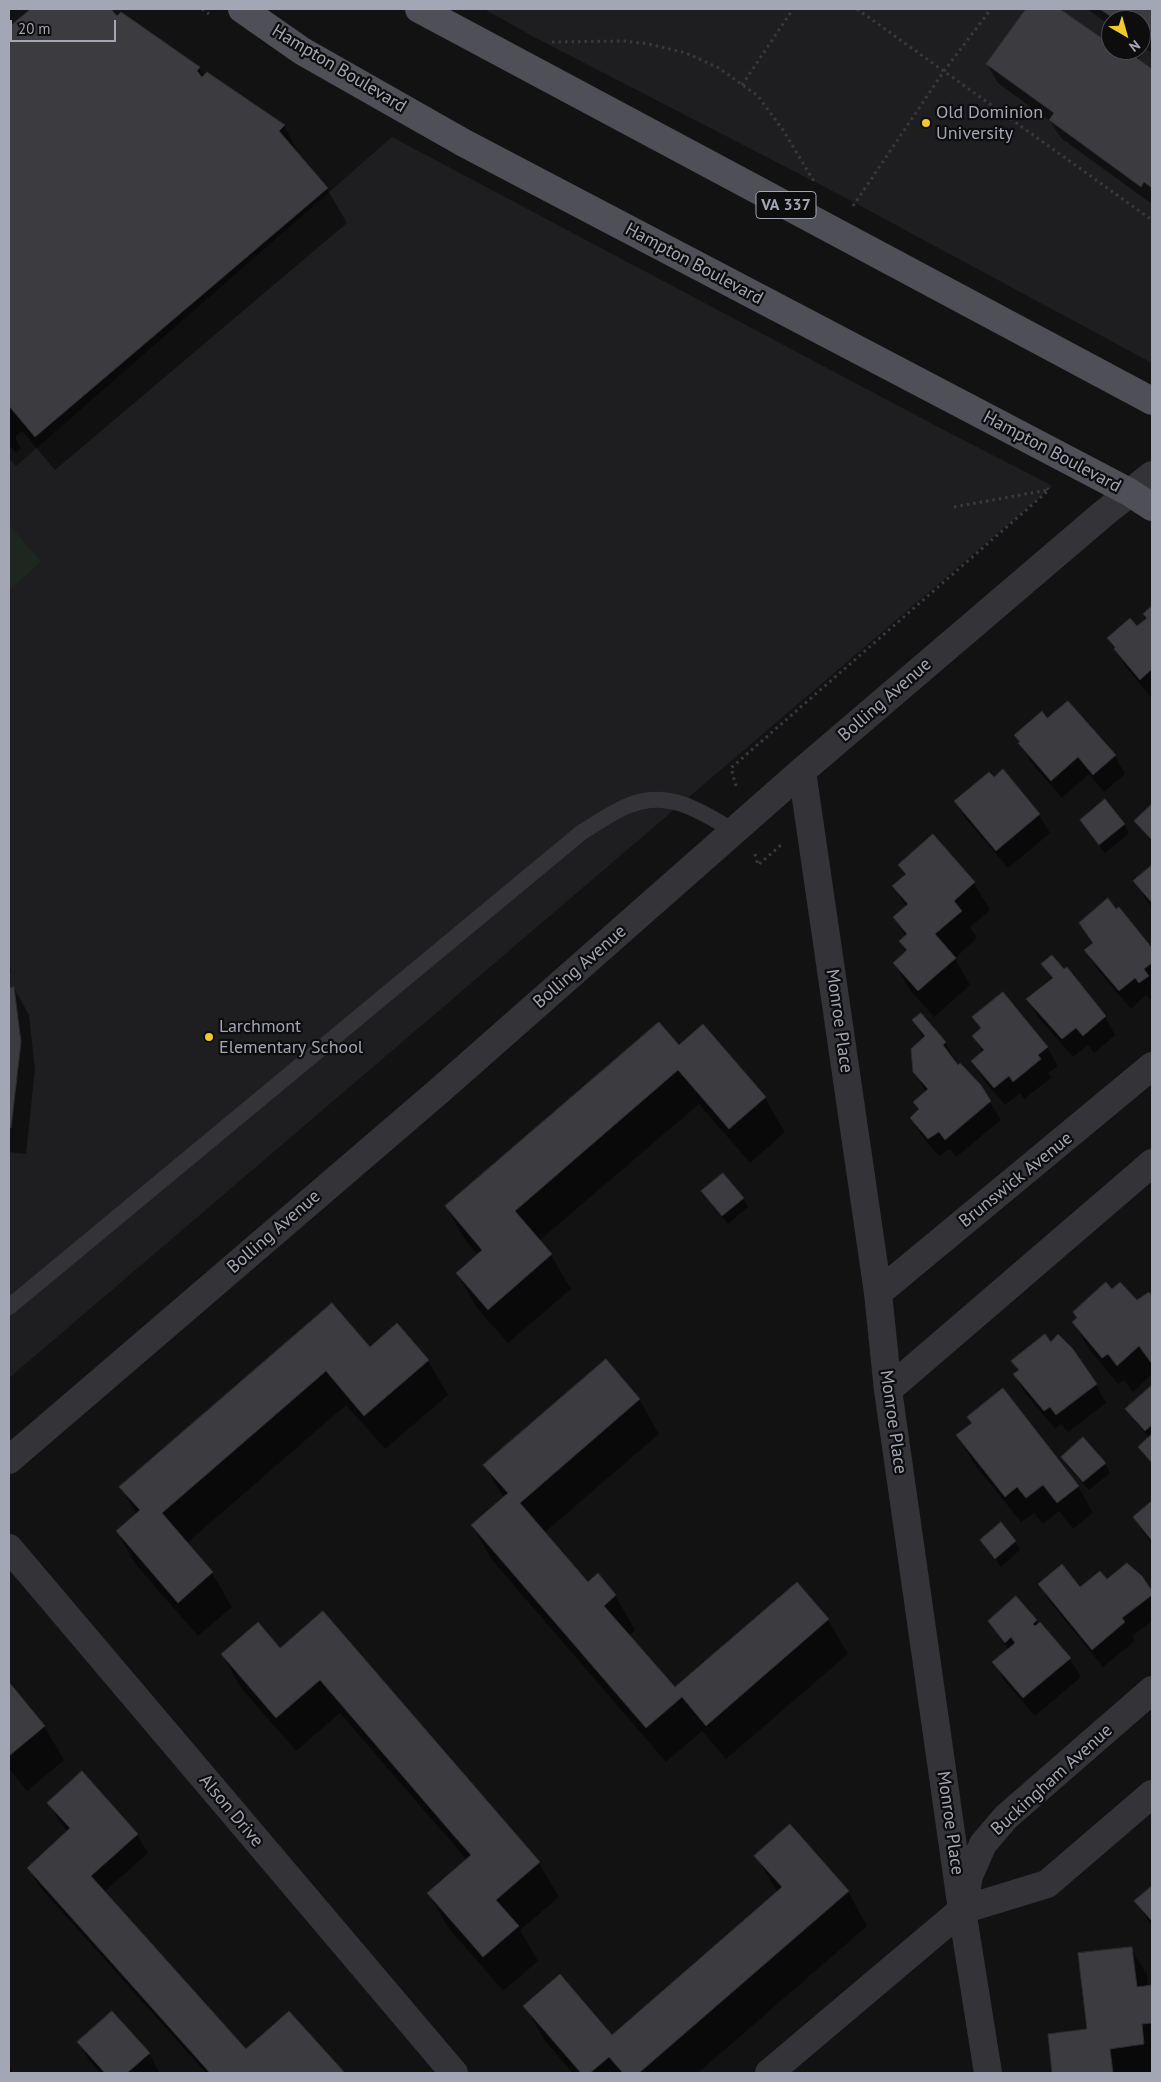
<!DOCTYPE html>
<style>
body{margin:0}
#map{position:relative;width:1161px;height:2082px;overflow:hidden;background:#121213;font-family:"PT Sans",sans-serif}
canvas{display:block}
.frame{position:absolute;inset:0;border:10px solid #a3a6b4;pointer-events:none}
.north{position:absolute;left:1101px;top:10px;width:50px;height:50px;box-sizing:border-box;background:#0d0d0e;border:1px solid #494a50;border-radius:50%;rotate:142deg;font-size:14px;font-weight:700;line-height:20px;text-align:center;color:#a3a6b4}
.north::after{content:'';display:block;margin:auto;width:18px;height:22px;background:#f1c92c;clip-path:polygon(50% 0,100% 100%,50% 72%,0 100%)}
.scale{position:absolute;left:10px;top:20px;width:106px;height:22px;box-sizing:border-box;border:2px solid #a3a6b4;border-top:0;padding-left:6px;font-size:15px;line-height:18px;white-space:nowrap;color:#a3a6b4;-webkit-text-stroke:4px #0d0d0e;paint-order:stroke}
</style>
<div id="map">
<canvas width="1161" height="2082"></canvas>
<div class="frame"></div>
<div class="north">N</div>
<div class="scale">20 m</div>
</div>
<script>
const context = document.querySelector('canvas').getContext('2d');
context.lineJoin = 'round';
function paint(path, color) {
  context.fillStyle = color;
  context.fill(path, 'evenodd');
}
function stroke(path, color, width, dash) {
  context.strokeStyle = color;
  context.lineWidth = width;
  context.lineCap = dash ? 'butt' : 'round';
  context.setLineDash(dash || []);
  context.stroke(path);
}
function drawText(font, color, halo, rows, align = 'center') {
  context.font = font + ' "PT Sans",sans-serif';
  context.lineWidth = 4.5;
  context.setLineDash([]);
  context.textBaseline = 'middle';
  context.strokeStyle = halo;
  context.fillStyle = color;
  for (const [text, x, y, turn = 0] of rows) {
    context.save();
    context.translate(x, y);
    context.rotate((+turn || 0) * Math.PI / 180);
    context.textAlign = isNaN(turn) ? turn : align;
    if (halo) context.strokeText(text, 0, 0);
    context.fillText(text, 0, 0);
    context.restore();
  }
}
const built = new Path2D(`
 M484,9h668v354l-310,-167 -308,-159zM1111,20h30v30h-30z
 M392,137l548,291 113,58 -1044,892v-920l7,8z`);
const green = new Path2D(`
 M9,525l32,37 -32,28z`);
const shadow = new Path2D(`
 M33,9h76l7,9 83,50 5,9 4,-3 76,52 19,35 24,28 20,34 -292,247 -33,-39 -7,6 6,11 -5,5 -7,-8v-416z
 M1027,9h31l48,34 5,-7v14h30v-30h-30v6l-24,-17h65v44l-6,-4 -8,11 14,10v134l-91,-66 -11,-17 -52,-38 -11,-19z
 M1152,608v89h-1l-25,-30 -18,-29 29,-10 10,-9 -2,-5z
 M1047,720l68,36 10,18 -21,18 -15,-18 -27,24 -32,-37 -14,-26z
 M1003,771l36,44 11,18 -42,35 -42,-49 -10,-18 38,-22z
 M1152,806v36l-16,-21z
 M1081,821l43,3 5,9 -24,20z
 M933,836l41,47 16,27 -20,17 7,11 -22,20 15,27 -36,32 -24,-27 -16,-27 13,-11 -6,-11 5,-4 -11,-19 11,-11 -12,-21 12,-10 -7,-11z
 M1152,866v42l-17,-26z
 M1119,908l33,41v50l-1,1 -5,-5 -15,14 -35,-41 -10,-18 7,-5 -12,-21z
 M9,957l2,16h-2z
 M1043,964l21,6 41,47 10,18 -21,18 -6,-8 -15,12 -35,-40 -10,-18 24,-19z
 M14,988l15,27 6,54 -9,85 -17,-2v-163z
 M1003,993l44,54 11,19 -10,7 3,5 -27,21 -4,-6 -15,12 -22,-26 -10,-18 10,-9 -9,-16 7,-6 -7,-12z
 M913,1021l32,22 11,18 -2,1 26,24 21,34 -45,37 -6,-8 -11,7 -17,-20 -11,-18 9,-7 -6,-9 12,-10 -12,-20 10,-33z
 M703,1026l62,72 20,34 -35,31 -51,-59 -160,137 12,14 20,34 -63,54 -31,-35 -20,-35 21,-18 -12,-14 -20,-34 233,-160z
 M702,1192l41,6 5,9 -20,17z
 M1112,1290l24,11 13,-8 3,5v76l-19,18 -9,-12 -6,4 -29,-35 -15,-27z
 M332,1304l37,44 59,13 20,34 -63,54 -39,-44 -159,138 25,30 20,34 -34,29 -61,-70 -20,-34 20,-17 -16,-28z
 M1051,1344l45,41 10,18 -38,29 -7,-8 -6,5 -30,-36 -10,-18 4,-3 -6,-11z
 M1151,1388l1,2v74l-12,-17 10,-9 -18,-20 -5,-9z
 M639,1399l20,35 -115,99 44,50 27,12 20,35 -6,6 46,53 153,-69 20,34 -122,105 -24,-28 -36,31 -174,-202 -20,-35 32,-27 -20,-33z
 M958,1435l120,51 15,27 -20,16 -14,-18 -16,13 -9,-11 -13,9 -48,-60z
 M1062,1457l43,7 5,9 -21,17 -22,-24z
 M1152,1503v42l-18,-28z
 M981,1540l34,1 5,9 -19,17z
 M1141,1576l11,17v28l-20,15 3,5 -32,26 -53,-65 -11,-18 41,4 26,-7z
 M323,1613l216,250 20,34 -39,33 18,31 -35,30 -55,-64 -20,-34 39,-33 -127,-147 -44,38 -54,-62 -20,-34 58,-5z
 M989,1621h47l2,4 2,-2 30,36 11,18 -46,39 -31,-36 -10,-18 15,-12z
 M9,1684l35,42 20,34 -37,31 -18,-22z
 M82,1773l55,62 11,18 -44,39 142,159 43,-38 54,60h-137l-167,-187 -11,-18 40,-36 -9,-11 -10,-18z
 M756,1856l92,36 19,34 -169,147h-125l-28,-32 -20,-35 87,30 166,-143z
 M1152,1887v39l-16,-24z
 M1131,1948l16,27 1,12 4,-1v86l-98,1 -5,-38 39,-5z
 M78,2042l71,12 10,18 -59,1 -11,-13z
 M9,2066l4,7h-4z`);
const building = new Path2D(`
 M31,9h80l6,7 4,-4 79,55 -3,4 5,6 5,-5 78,53 -6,6 49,57 -293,249 -26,-31v-379z
 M1026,9h34l46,32 5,-7v16h15l26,19v119l-8,-6 -3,5 -92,-67 5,-7 -68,-49z
 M1100,9h52v19l-7,10 -4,-3v-15h-25z
 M1152,606v63l-12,11 -26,-31 1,-2 -8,-9 23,-20 7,8 10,-8 -4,-4z
 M1068,701l48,54 -23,20 -15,-18 -27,24 -33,-38 2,-1 -6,-7 28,-24 5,7z
 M1003,769l37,45 -44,37 -42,-50 35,-29 5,5z
 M1105,799l20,25 -26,21 -19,-25z
 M1152,804v36l-18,-19z
 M933,834l42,48 -21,19 8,10 -27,23 21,24 -38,33 -25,-28 14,-13 -8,-9 8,-7 -14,-17 15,-13 -16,-18 14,-12 -8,-9z
 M1152,865v38l-19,-22z
 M1108,898l8,11 3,-2 33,41v15l-8,6 5,7 -10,7 -4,-5 -16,13 -35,-41 9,-7 -14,-20z
 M1052,955l12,14 3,-2 39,49 -23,20 -7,-8 -14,11 -36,-40 27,-21 -12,-14z
 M14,987l7,55 -10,86h-2v-140z
 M1003,992l45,55 -10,8 3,4 -28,23 -4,-6 -15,12 -23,-27 13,-11 -12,-14 9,-8 -9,-11z
 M921,1013l25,29 -3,3 15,20 2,-2 21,22 10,16 -46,39 -6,-8 -11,7 -18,-21 9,-9 -6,-7 15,-13 -15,-17 -2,-23 14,-13 -13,-16z
 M659,1022l20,23 24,-21 63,73 -37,32 -51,-59 -163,141 37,43 -64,56 -32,-37 26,-23 -37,-44z
 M723,1173l21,25 -22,18 -21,-25z
 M1106,1282l6,7 8,-7 17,18 12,-8 3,4v68l-13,-18 -22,20 -9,-12 -6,4 -30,-36 5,-4 -4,-6z
 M332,1303l38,44 27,-24 32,37 -65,56 -38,-45 -164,142 51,59 -35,31 -62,-72 24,-21 -21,-23z
 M1045,1334l6,8 7,-8 15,15 24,35 -41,31 -6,-8 -6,4 -31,-37 6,-4 -8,-9z
 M606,1359l34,40 -120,104 68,79 10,-9 18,22 -12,11 71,81 122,-105 32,37 -123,107 -24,-29 -36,31 -175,-203 37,-32 -25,-28z
 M1151,1386l1,2v37l-7,6 -20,-22z
 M1003,1388l76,98 -22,17 -14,-18 -17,13 -9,-11 -12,10 -49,-62 16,-12 -5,-6z
 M1152,1434v29l-14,-16z
 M1083,1437l23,26 -23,19 -22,-25z
 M1152,1501v40l-19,-24z
 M1001,1522l15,19 -21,18 -15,-19z
 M1127,1563l15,13 10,15v4l-30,23 3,4 -33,28 -54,-66 24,-20 18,23 20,-16 7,8z
 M1016,1596l21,24 -4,4 2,2 5,-4 31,36 -48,40 -31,-36 23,-19 -4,-6 -6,6 -17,-22z
 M323,1611l217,251 -44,38 23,26 -36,31 -56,-64 44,-38 -16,-18 -135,-157 -44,38 -55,-64 37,-32 22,26z
 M9,1682l36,44 -36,30z
 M82,1771l56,63 -47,42 155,173 43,-38 56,62h-135l-182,-204 -1,-1 43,-40 -23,-25z
 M790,1824l59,67 -210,182h-16l-14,-16 -19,16h-9l-58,-67 37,-32 52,61 170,-148 -28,-31z
 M1152,1886v35l-18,-20z
 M1132,1947l5,40 15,-2v38l-10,1 2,20 -34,5 3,24h-61l-4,-39 39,-5 -9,-76z
 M112,2011l38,42 -23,20h-22l-28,-31z`);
const path = new Path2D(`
 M202,9l7,5
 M857,9l295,211
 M552,42l71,-1 26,3 37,9 33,15 39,28 25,34 32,53
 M742,85l51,-76
 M853,206l91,-135 47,-62
 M954,507l94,-17
 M736,786l-5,-18 318,-278 -2,-2
 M755,854l3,11 23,-20`);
const lane = new Path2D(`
 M9,1307l573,-475c16,-9 31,-21 48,-27 39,-16 72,7 104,26`);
const street = new Path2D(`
 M802,771l76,522 10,97 74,520 26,163
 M878,1293l274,-227
 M888,1390l264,-227
 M9,1460l430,-369 363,-320 301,-257 49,-39
 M9,1548l445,525
 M965,1898l4,-22 14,-32 23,-27 146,-127
 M769,2073l193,-163 85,-26 105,-90`);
const primary = new Path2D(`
 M242,9l60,42 162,92 665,349 23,15
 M419,9l733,392`);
const markers = [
 [926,123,5,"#f1c92c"],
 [209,1037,5,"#f1c92c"]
];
const shields = [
 [786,205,60]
];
const shieldNames = [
 ["VA 337",786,205]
];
const streetNames = [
 ["Hampton Boulevard",339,69,31],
 ["Hampton Boulevard",694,264,28],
 ["Hampton Boulevard",1052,452,28],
 ["Bolling Avenue",885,700,-41],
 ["Bolling Avenue",580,967,-41],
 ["Monroe Place",839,1021,82],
 ["Brunswick Avenue",1016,1180,-39],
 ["Bolling Avenue",274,1232,-41],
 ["Monroe Place",893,1422,82],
 ["Buckingham Avenue",1052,1780,-42],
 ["Alson Drive",231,1811,50],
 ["Monroe Place",950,1823,82]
];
const poiNames = [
 ["Old Dominion",936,113],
 ["University",936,134],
 ["Larchmont",219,1027],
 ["Elementary School",219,1048]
];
paint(built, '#1e1e20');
paint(green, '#1e2620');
paint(shadow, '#0007');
paint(building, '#3c3c40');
stroke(building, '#2c2c2f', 1);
stroke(path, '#393a3f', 3, [2.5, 4]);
stroke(lane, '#333338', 16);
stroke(street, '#333338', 28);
stroke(primary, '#4f5057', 28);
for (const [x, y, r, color] of markers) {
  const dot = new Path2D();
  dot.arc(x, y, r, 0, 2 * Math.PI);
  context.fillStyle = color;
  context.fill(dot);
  stroke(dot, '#0d0d0e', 2);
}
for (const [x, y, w] of shields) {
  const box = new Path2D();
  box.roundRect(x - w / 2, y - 13.5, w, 27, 4);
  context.fillStyle = '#0d0d0e';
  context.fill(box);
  stroke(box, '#a3a6b4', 1);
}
drawText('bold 16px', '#a3a6b4', null, shieldNames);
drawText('18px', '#a3a6b4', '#0d0d0e', streetNames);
drawText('18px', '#a3a6b4', '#0d0d0e', poiNames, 'left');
</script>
